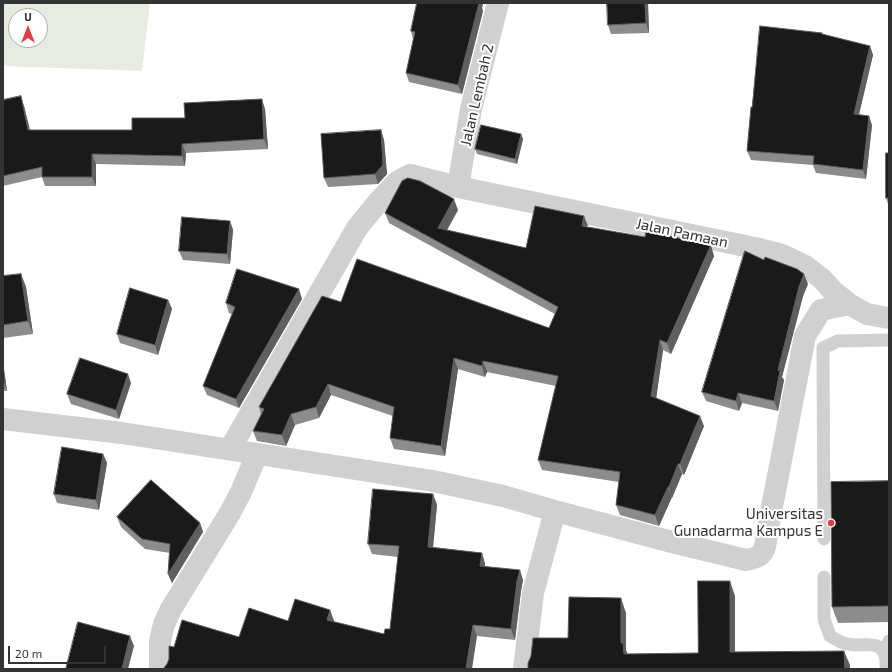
<!DOCTYPE html>
<style>
body{margin:0}
#map{position:relative;width:892px;height:672px;overflow:hidden;background:#fff;font-family:"Exo 2",sans-serif}
canvas{display:block}
.frame{position:absolute;inset:0;border:4px solid #333;pointer-events:none}
.north{position:absolute;left:8px;top:8px;width:40px;height:40px;box-sizing:border-box;background:#fff;border:1px solid #adadad;border-radius:50%;rotate:0deg;font-size:11px;font-weight:700;line-height:16px;text-align:center;color:#333}
.north::after{content:'';display:block;margin:auto;width:14px;height:18px;background:#e63946;clip-path:polygon(50% 0,100% 100%,50% 72%,0 100%)}
.scale{position:absolute;left:8px;top:646px;width:98px;height:18px;box-sizing:border-box;border:2px solid #333;border-top:0;padding-left:5px;font-size:12px;line-height:14px;white-space:nowrap;color:#333;-webkit-text-stroke:3px #fff;paint-order:stroke}
</style>
<div id="map">
<canvas width="892" height="672"></canvas>
<div class="frame"></div>
<div class="north">U</div>
<div class="scale">20 m</div>
</div>
<script>
const context = document.querySelector('canvas').getContext('2d');
context.lineJoin = 'round';
function paint(path, color) {
  context.fillStyle = color;
  context.fill(path, 'evenodd');
}
function stroke(path, color, width, dash) {
  context.strokeStyle = color;
  context.lineWidth = width;
  context.lineCap = dash ? 'butt' : 'round';
  context.setLineDash(dash || []);
  context.stroke(path);
}
function drawText(font, color, halo, rows, align = 'center') {
  context.font = font + ' "Exo 2",sans-serif';
  context.lineWidth = 4;
  context.setLineDash([]);
  context.textBaseline = 'middle';
  context.strokeStyle = halo;
  context.fillStyle = color;
  for (const [text, x, y, turn = 0] of rows) {
    context.save();
    context.translate(x, y);
    context.rotate((+turn || 0) * Math.PI / 180);
    context.textAlign = isNaN(turn) ? turn : align;
    if (halo) context.strokeText(text, 0, 0);
    context.fillText(text, 0, 0);
    context.restore();
  }
}
const green = new Path2D(`
 M3,3h147l-8,68 -139,-5zM16,16h24v24h-24z`);
const lane = new Path2D(`
 M824,539l-1,-191 15,-7 51,-1
 M824,577v42l6,17c5,3 11,7 17,8 16,4 34,-7 39,15
 M886,669v-20l3,-8`);
const street = new Path2D(`
 M458,187l13,-78 27,-106
 M3,419l119,14 311,48 70,15 52,15 117,31 74,18c19,-3 19,-10 21,-27l38,-197 16,-26 28,-6
 M230,449l127,-221 22,-27 18,-19 13,-7 48,12 297,61 27,7 23,11 16,12 12,13 16,13 18,10 22,4
 M160,669v-28l4,-17 7,-15 59,-96 11,-21 16,-38
 M524,669l9,-76 22,-82`);
const wall = new Path2D(`
 M417,3h66l-1,5 1,3 -21,83 -53,-12 -3,-9 7,-34 -2,-8z
 M648,3l1,30 -38,1 -3,-9z
 M822,33l1,2 47,11 3,9 -14,59 13,11 -6,54 -50,-6 -3,-8 -62,-5 -4,-9 5,-44z
 M3,100l21,6 6,24h102l53,-12 80,-9 3,40 -82,4 -1,13 -89,-2v22h-51l-3,-9 -39,9z
 M381,130l3,10 3,34 -9,10 -50,3 -4,-9z
 M521,134l2,5 -6,25 -40,-10 -2,-5z
 M889,153v54l-3,-9z
 M458,210l-11,20 79,18 62,-21 126,29 -43,98 -8,-4 -7,48 48,28 -20,49 -2,-1 -10,24v-1l-13,29 -39,-11 -4,-10 3,-23 -77,-12 -4,-10 18,-74 -69,-14 -2,5 -27,-8 -13,87 -51,-7 -4,-11 3,-22 -62,-21 -12,23 -24,7 -9,21 -29,-5 -4,-10 8,-16 -2,-8 82,-105 208,26 6,-14 -166,-91 -4,-10z
 M230,221l3,9 -3,34 -47,-4 -4,-9z
 M21,274l5,13 7,47 -30,4v-62z
 M808,284l-5,12 -21,81 2,3 -6,31 -36,-8 -3,8 -33,-10 -4,-9z
 M302,299l-63,109 -32,-13 -4,-9 29,-72 -3,-1 -3,-10z
 M168,300l4,9 -14,46 -38,-12 -3,-9z
 M3,362l4,29h-4z
 M131,383l-12,36 -48,-15 -4,-10z
 M103,454l4,9 -8,47 -42,-7 -3,-9z
 M889,481v141l-51,1 -6,-16z
 M433,494l4,11 -4,42 49,6 3,11v3l38,13 -2,11 -6,49 -38,-4 -310,28 7,-17 65,-10 49,-16 42,-11 4,11v1l50,12 6,-5 8,-72 -26,-3 -4,-10z
 M117,517l83,6 3,9 -31,51 -4,-9 2,-21 -25,-4 -24,-22z`);
const shadedWall = new Path2D(`
 M478,3h5l-1,5 1,3 -21,83 -4,-9z
 M645,3h3l1,30 -3,-10z
 M870,46l3,9 -16,68 -3,-9z
 M21,96l3,10 8,33 -4,-9z
 M262,99l3,10 3,40 -4,-10z
 M869,116l3,9 -6,54 -3,-9z
 M381,130l3,10 3,34 -9,10 -3,-10z
 M521,134l2,5 -6,25 -2,-5z
 M182,144l4,9 -1,13 -3,-10z
 M92,154l4,10v22l-4,-9z
 M454,199l4,11 -16,29 -4,-11z
 M584,216l4,10h-6z
 M230,221l3,9 -3,34 -3,-10z
 M711,245l3,11 -43,98 -4,-11z
 M21,274l5,13 7,47 -5,-13z
 M804,274l4,10 -5,12 -21,81 2,3 -6,31 -4,-10 4,-31 21,-83z
 M299,289l3,10 -63,109 -3,-9z
 M168,300l4,9 -14,46 -3,-10z
 M660,340l3,10 -8,57 -4,-11z
 M454,358l4,11 -13,87 -4,-10z
 M483,361l4,11 -2,5 -3,-11z
 M3,362l4,29 -4,-11z
 M128,374l3,9 -12,36 -3,-9z
 M328,384l3,11 -12,23 -3,-11z
 M738,393l4,10 -3,8 -3,-10z
 M291,414l4,11 -9,21 -4,-11z
 M700,416l4,10 -20,49 -4,-11z
 M103,454l4,9 -8,47 -3,-10z
 M678,464l4,10 -10,24 -3,-11z
 M668,487l4,10 -13,29 -4,-11z
 M433,494l4,11 -5,53 -4,-11z
 M200,523l3,9 -31,51 -4,-9z
 M482,553l3,11 -1,13 -4,-11z
 M520,570l3,10 -2,11 -6,49 -4,-11 6,-48z
 M730,581l5,15v71l-5,-15z
 M621,598l5,15v37l3,7 -5,-3 -3,-11z
 M330,610l4,11 -3,10 -4,-11z
 M473,625l4,11 -5,33h-6z
 M130,636l4,10 -6,23h-6z
 M844,651l6,14v4h-5z`);
const building = new Path2D(`
 M417,3h62l-21,82 -52,-12 9,-41 -4,-1z
 M607,3h38l1,20 -38,2z
 M760,26l62,7v1l48,12 -16,68 15,2 -6,54 -50,-6 1,-8 -67,-5 4,-44h1z
 M21,96l7,34h104v-12h53l-1,-15 78,-4 2,40 -82,5v12l-90,-2v23h-50v-10l-39,9v-76z
 M481,125l40,9 -6,25 -40,-10z
 M381,130l2,35 -8,9 -51,4 -3,-44z
 M886,153h3v45h-3z
 M408,178l12,3 34,18 -16,29 88,20 9,-42 49,10 -2,10 63,11 1,-6 65,14 -44,98 -7,-3 -9,56 49,20 -20,48h-2l-9,23h-1l-13,28 -39,-10 4,-33 -82,-12 20,-84 -75,-15 -1,5 -28,-8 -13,88 -51,-8 4,-31 -66,-23 -12,23 -25,7 -9,21 -29,-4 11,-22 -5,-2 63,-111 19,6 16,-43 192,69 9,-21 -173,-94 17,-32z
 M182,217l48,4 -3,33 -48,-3z
 M745,251l19,9 1,-3 32,12 7,5 -5,13 -21,83 2,1 -6,30 -36,-8 -2,8 -34,-9z
 M237,269l62,20 -63,110 -33,-13 32,-79 -9,-4z
 M21,274l7,47 -25,4v-49z
 M130,288l38,12 -13,45 -38,-11z
 M80,358l48,16 -12,36 -49,-16z
 M62,447l41,7 -7,46 -42,-6z
 M151,480l49,43 -32,51 2,-30 -28,-5 -25,-22z
 M889,481v125l-57,1 -1,-125z
 M373,489l60,5 -5,53 54,6 -2,13 40,4 -3,11 -6,48 -38,-4 -7,44h-303l4,-5 2,-5v-13l5,1 8,-27 57,17 10,-29 39,13 7,-22 35,11 -3,10 57,14 1,-5h5l9,-83 -31,-2z
 M698,581h32v71l114,-1 1,18h-317v-6l3,-7 2,-18h35l1,-41 52,1v45h2l1,11 74,-1z
 M78,622l52,14 -8,33h-56z`);
const markers = [
 [831,523,4,"#e63946"]
];
const streetNames = [
 ["Jalan Lembah 2",477,95,-77],
 ["Jalan Pamaan",682,233,12]
];
const poiNames = [
 ["Universitas",823,514],
 ["Gunadarma Kampus E",823,531]
];
paint(green, '#e6ecdf');
stroke(lane, '#d0d0d0', 13);
stroke(street, '#d0d0d0', 22);
paint(wall, '#8c8c8c');
paint(shadedWall, '#5f5f5f');
paint(building, '#1a1a1a');
stroke(building, '#5f5f5f', 1);
for (const [x, y, r, color] of markers) {
  const dot = new Path2D();
  dot.arc(x, y, r, 0, 2 * Math.PI);
  context.fillStyle = color;
  context.fill(dot);
  stroke(dot, '#fff', 1.5);
}
drawText('15px', '#333', '#fff', streetNames);
drawText('15px', '#333', '#fff', poiNames, 'right');
</script>
